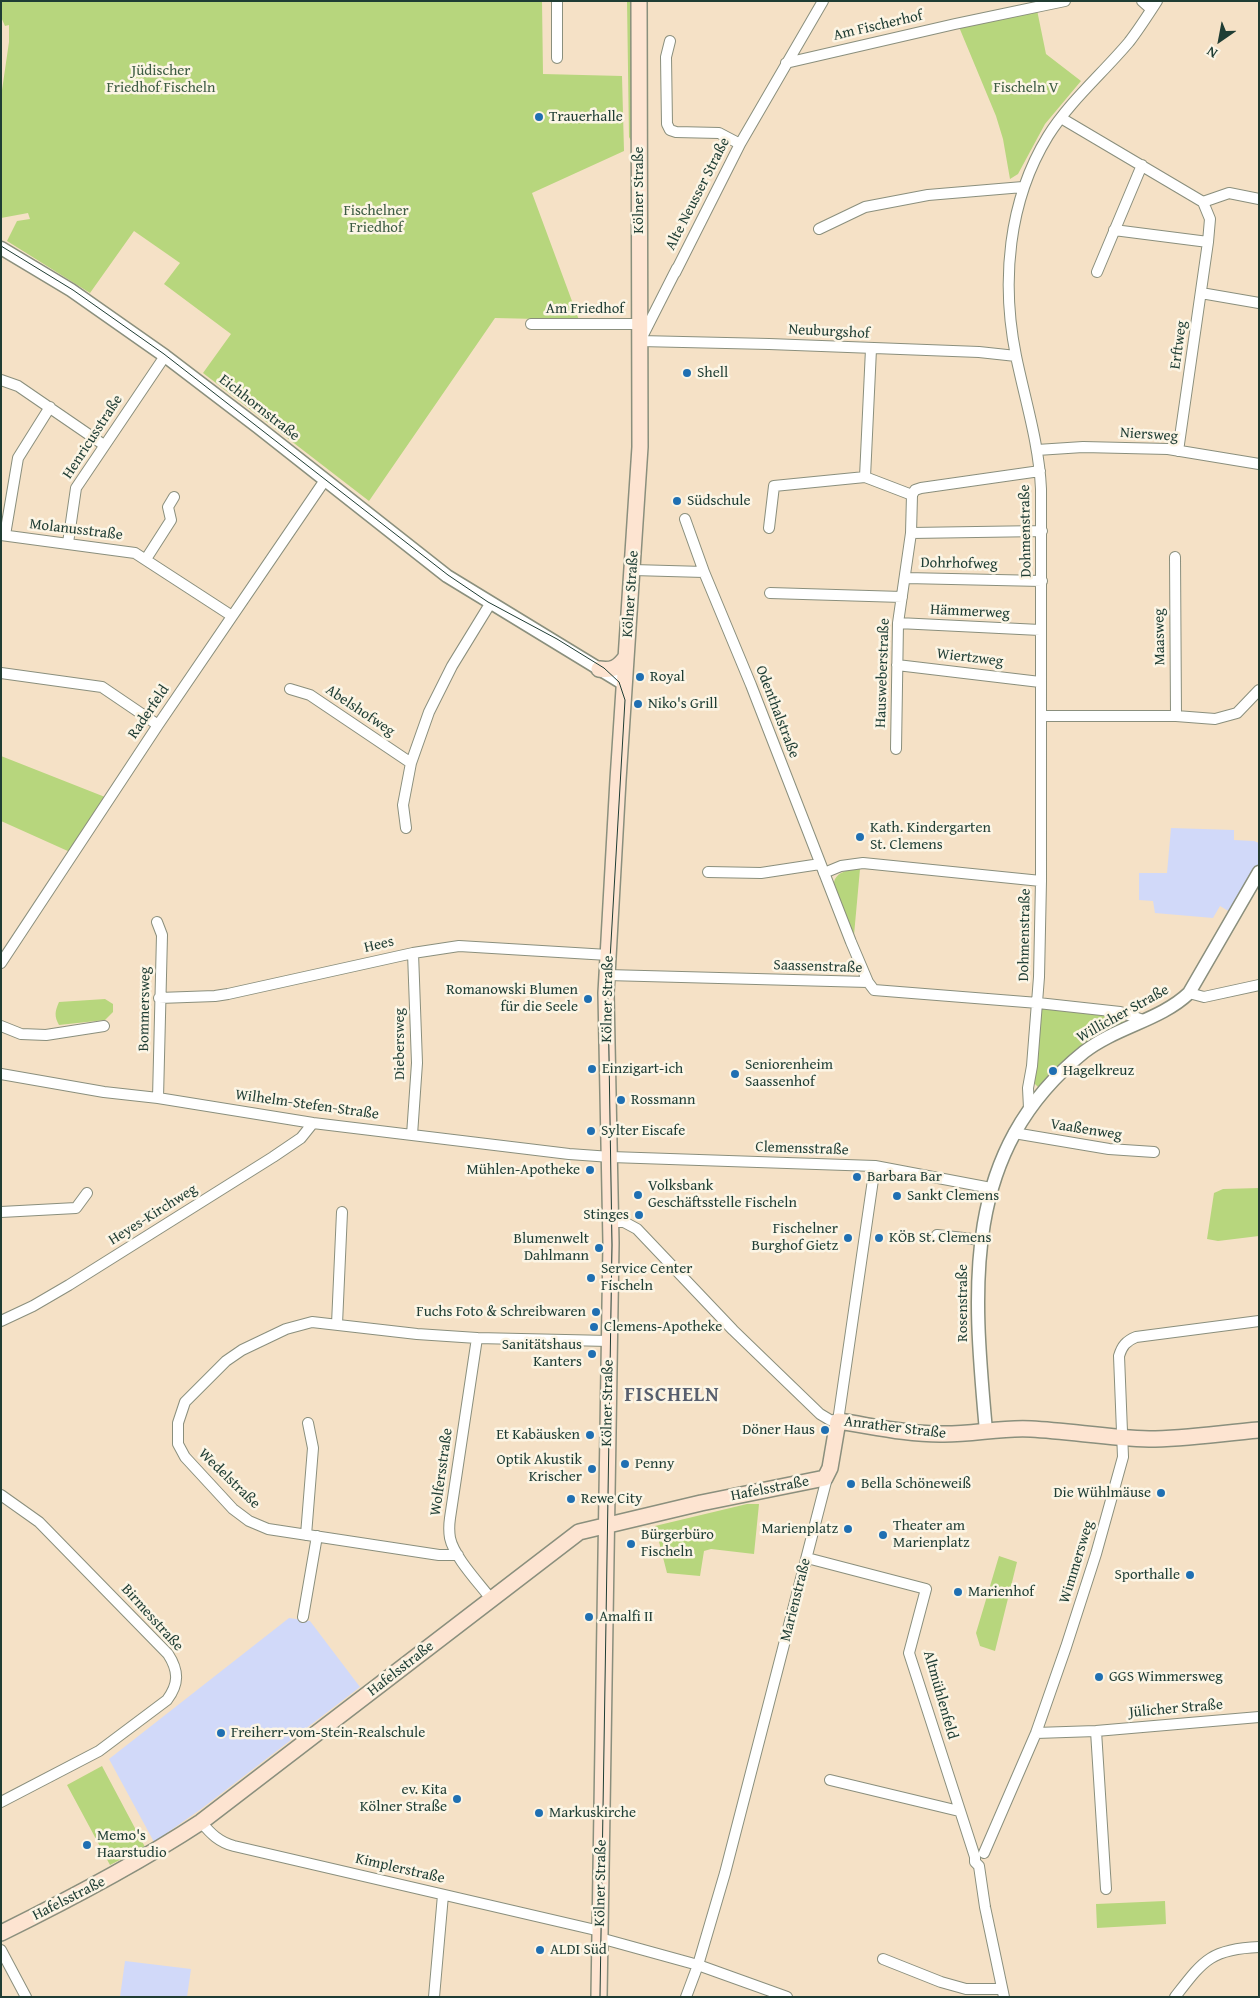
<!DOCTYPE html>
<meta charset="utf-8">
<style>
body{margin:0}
#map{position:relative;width:1260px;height:1998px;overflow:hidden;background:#f5e1c6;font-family:"Gentium Book Plus",serif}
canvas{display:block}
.frame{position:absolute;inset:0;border:2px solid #1f3d34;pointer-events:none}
.north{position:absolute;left:1195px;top:15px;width:50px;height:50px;-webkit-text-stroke:4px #fcf5e5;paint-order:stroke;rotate:213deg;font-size:14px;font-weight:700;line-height:20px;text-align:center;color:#1f3d34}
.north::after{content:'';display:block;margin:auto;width:18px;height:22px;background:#1f3d34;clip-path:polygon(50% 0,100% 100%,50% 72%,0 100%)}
</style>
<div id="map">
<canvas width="1260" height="1998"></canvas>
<div class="frame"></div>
<div class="north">N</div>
</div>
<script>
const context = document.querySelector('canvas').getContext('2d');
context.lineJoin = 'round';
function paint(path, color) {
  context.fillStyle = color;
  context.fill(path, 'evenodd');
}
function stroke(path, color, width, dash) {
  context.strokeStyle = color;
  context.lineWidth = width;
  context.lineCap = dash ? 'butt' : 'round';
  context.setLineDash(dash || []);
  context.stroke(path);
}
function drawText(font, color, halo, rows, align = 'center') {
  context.font = font + ' "Gentium Book Plus",serif';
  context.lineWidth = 5;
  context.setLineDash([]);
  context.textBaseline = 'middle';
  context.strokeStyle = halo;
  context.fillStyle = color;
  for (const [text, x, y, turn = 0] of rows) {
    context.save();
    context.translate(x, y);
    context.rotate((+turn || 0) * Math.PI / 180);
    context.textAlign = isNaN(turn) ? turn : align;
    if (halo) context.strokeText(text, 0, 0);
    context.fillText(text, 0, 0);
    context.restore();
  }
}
const built = new Path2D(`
 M1171,828l63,2v10l20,1 5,2v23l-29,46 -10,-6 -7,12 -58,-5 -2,-12 -14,-1v-27h28z
 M289,1618l21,3 50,66 -159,122 -47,33 -45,-83z
 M125,1961l66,8 -4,28h-67z`);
const green = new Path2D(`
 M1,1h541l1,73 79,2 2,75 -92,42 47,127 -84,-2 -126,183 -166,-128 28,-39 -67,-50 16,-21 -46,-32 -44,62 -83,-52 10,-20 13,-2 -2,-6 -27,5v-121l8,-55v-17l-4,1 -4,-9z
 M627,1h6l1,145 -5,-9z
 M1037,10l9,44 35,27 -36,43 -27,50 -8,5 -7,-40 -7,-23 -37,-89z
 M1,756l104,41 -35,55 -69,-31z
 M852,869h8l-6,66 -3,1c-5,-12 -22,-45 -16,-57 4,-7 11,-8 17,-10z
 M105,999l8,5v8l-8,8 -46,5c-5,-9 -4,-14 0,-23z
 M1042,1007l79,9 3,3 -1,5 -85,63 -4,-4 3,-17z
 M1259,1188v48l-41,5 -11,-2 7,-46 9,-4z
 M747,1504h12l-5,50 -43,-5 -7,2 -4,25 -33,-3 -12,-47z
 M999,1556l18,6 -22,89 -15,-5 -4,-13z
 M102,1766l43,81 -35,18 -43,-80z
 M1165,1901l1,23 -69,4 -1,-24z`);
const minor = new Path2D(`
 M557,1v57
 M1142,1l9,8
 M670,41l-4,16 1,67 3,6 6,2 43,1 21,11
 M786,63l169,-39 110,-23
 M1061,118l142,84 7,17 -2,23 -30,209
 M1203,202l26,-9 30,6
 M819,229l46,-22 63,-12 95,-8
 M1114,230l94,12
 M677,268l-37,73 129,3 210,8 37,4
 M1097,272l45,-107
 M675,273l65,-129 83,-143
 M1201,293l58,10
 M531,324h109
 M871,349l-6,128 47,18 -1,38 -13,90 -2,126
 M1,380l17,6 86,59
 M1037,450l46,-3 85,2 91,15
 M912,495l3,-5 6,-2 119,-17
 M685,519l19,53
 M769,528l5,-42 91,-9
 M911,533l131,-2
 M1,535l134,18 97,63
 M5,535l13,-77 32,-51
 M68,543l8,-55 89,-132
 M1175,557l1,159
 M146,559l25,-39 -3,-13 6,-10
 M633,570l71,2 47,113 100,257 17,40 6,8 164,13 82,9 23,8
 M906,578l136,3
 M770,593l132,4
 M898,623l142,7
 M897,665l143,17
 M1,673l101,14 56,38
 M290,689l20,6 101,68
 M1041,716h135l39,3 22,-6 22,-23
 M406,828l-3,-23 8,-42 18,-51 23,-46 38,-62
 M708,872l53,1 59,-9
 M824,873l17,-7 22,-3 178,18
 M157,922l5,13 -4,163
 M1,963l157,-238 167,-245
 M607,975l261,7
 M1189,993l15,4 55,-12
 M159,998l56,-2 13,-2 185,-41 46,-7 149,9
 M1,1026l20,8 25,1 58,-9
 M1,1074l103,18 54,6 155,25 256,31 42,3 264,9 116,22
 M1029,1108l-1,-20 4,-22 7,-89 2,-96v-392c-2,-46 -16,-89 -25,-133 -15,-74 -8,-155 32,-220 22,-35 54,-62 81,-94 10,-13 19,-27 28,-41
 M1014,1133l95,16 45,3
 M412,1135l5,-72 -4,-110
 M1,1212l75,-4 11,-15
 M611,1222h13l13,7 96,101 87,84 10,6 8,1 37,-255
 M937,1235l44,5
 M1,1321l32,-15 36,-21 204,-128 28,-19 12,-15
 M337,1324l5,-112
 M477,1338l-27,180c-1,7 -1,14 0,20 4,19 29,45 41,61
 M1,1495l38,27 129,132c11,17 11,30 -1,46l-68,51 -98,51
 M306,1535l7,-87 -5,-25
 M458,1555h-19l-171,-26 -19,-8 -16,-12 -48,-52 -7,-13v-21l7,-21 41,-41 16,-11 44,-21 26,-7 105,12 60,4 132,3
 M807,1558l119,31 -17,64 66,204v5l4,4 6,41 19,90
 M303,1617l14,-81
 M1096,1731l10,158
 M1036,1733l60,-2 163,-14
 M830,1780l129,31
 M201,1822c10,12 18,20 33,24l366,85
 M984,1853l52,-120 30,-86 30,-93 27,-97 -4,-101c3,-10 7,-15 17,-19l123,-16
 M600,1938l98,27 89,32
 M1,1950l25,47
 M883,1959l58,23 25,7h36
 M434,1997l9,-102
 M686,1997l12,-32 27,-92 103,-399
 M1175,1997c28,-36 35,-48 84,-50`);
const tertiary = new Path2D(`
 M1,248l70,42 94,66 93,71 189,149 177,108
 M986,1431c-13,-143 -26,-279 98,-379 32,-25 77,-32 105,-59l70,-121`);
const secondary = new Path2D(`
 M599,669c13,2 19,-1 27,-12
 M1,1933c69,-34 136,-69 200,-111l378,-290 122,-29 124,-25 5,-10 8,-47c34,5 68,13 102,13 31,1 61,-7 91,-5 39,2 78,9 118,10 36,0 73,-6 110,-9
 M599,1997l12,-754 -5,-250 12,-213 22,-333 -1,-446`);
const tram = new Path2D(`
 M1,246l72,44 91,64 284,221 40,27 69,37 47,29 15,14 6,18 -17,294 4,251 -12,752`);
const markers = [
 [539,117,5,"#1f6fb2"],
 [687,373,5,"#1f6fb2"],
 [677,501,5,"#1f6fb2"],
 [640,677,5,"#1f6fb2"],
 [638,704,5,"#1f6fb2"],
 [860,837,5,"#1f6fb2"],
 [588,999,5,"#1f6fb2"],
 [592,1069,5,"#1f6fb2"],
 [1053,1071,5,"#1f6fb2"],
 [735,1074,5,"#1f6fb2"],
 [621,1100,5,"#1f6fb2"],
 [591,1131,5,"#1f6fb2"],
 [590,1170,5,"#1f6fb2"],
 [857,1177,5,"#1f6fb2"],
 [638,1195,5,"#1f6fb2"],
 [897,1196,5,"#1f6fb2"],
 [639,1215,5,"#1f6fb2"],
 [848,1238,5,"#1f6fb2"],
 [879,1238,5,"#1f6fb2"],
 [599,1248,5,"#1f6fb2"],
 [591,1278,5,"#1f6fb2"],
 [596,1312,5,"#1f6fb2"],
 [594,1327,5,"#1f6fb2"],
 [592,1354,5,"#1f6fb2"],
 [825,1430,5,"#1f6fb2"],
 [590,1435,5,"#1f6fb2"],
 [625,1464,5,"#1f6fb2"],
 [592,1469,5,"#1f6fb2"],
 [851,1484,5,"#1f6fb2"],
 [1161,1493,5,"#1f6fb2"],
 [571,1499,5,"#1f6fb2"],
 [848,1529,5,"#1f6fb2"],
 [883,1535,5,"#1f6fb2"],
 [631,1544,5,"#1f6fb2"],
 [1190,1575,5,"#1f6fb2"],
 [958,1592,5,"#1f6fb2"],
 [589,1617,5,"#1f6fb2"],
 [1099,1677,5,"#1f6fb2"],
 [221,1733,5,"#1f6fb2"],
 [457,1799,5,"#1f6fb2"],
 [539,1813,5,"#1f6fb2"],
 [87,1845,5,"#1f6fb2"],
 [540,1950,5,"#1f6fb2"]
];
const streetNames = [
 ["Am Fischerhof",878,26,-13],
 ["Kölner Straße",639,190,-90],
 ["Alte Neusser Straße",698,194,-63],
 ["Am Friedhof",585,309],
 ["Neuburgshof",829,332,3],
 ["Erftweg",1179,345,-82],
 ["Eichhornstraße",259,408,38],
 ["Niersweg",1149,435,4],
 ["Henricusstraße",93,437,-57],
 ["Molanusstraße",76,530,7],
 ["Dohmenstraße",1026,531,-91],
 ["Dohrhofweg",959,564,1],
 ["Kölner Straße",631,594,-86],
 ["Hämmerweg",970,612,3],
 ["Maasweg",1160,637,-91],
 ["Wiertzweg",970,658,7],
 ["Hausweberstraße",883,673,-88],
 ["Abelshofweg",360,711,34],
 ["Raderfeld",149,712,-56],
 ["Odenthalstraße",777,712,69],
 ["Dohmenstraße",1025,935,-89],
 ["Hees",379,945,-13],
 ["Saassenstraße",818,967,2],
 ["Kölner Straße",608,999,-89],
 ["Bommersweg",145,1009,-89],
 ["Willicher Straße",1123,1014,-29],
 ["Diebersweg",400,1044,-90],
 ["Wilhelm-Stefen-Straße",307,1105,8],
 ["Vaaßenweg",1086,1130,9],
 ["Clemensstraße",802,1149,2],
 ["Heyes-Kirchweg",153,1215,-32],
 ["Rosenstraße",963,1303,-90],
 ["Kölner Straße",608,1403,-89],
 ["Anrather Straße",895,1428,7],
 ["Wolfersstraße",442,1472,-82],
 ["Wedelstraße",229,1479,44],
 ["Hafelsstraße",770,1489,-11],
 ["Wimmersweg",1077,1562,-73],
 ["Marienstraße",796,1600,-76],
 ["Birmesstraße",152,1618,48],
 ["Hafelsstraße",401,1669,-38],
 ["Altmühlenfeld",940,1695,74],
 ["Jülicher Straße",1176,1709,-5],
 ["Kimplerstraße",400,1869,13],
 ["Kölner Straße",601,1883,-89],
 ["Hafelsstraße",69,1899,-27]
];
const parkNames = [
 ["Jüdischer",161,71],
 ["Friedhof Fischeln",161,88],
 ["Fischeln V",1026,88],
 ["Fischelner",376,211],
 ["Friedhof",376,228]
];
const poiNames = [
 ["Trauerhalle",549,117],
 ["Shell",697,373],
 ["Südschule",687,501],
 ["Royal",650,677],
 ["Niko's Grill",648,704],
 ["Kath. Kindergarten",870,828],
 ["St. Clemens",870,845],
 ["Romanowski Blumen",578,990,"right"],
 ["für die Seele",578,1007,"right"],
 ["Seniorenheim",745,1065],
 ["Saassenhof",745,1082],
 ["Einzigart-ich",602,1069],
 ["Hagelkreuz",1063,1071],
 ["Rossmann",631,1100],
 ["Sylter Eiscafe",601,1131],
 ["Mühlen-Apotheke",580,1170,"right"],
 ["Barbara Bar",867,1177],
 ["Volksbank",648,1186],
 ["Geschäftsstelle Fischeln",648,1203],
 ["Sankt Clemens",907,1196],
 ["Stinges",629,1215,"right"],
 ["Fischelner",838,1229,"right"],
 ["Burghof Gietz",838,1246,"right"],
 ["KÖB St. Clemens",889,1238],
 ["Blumenwelt",589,1239,"right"],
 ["Dahlmann",589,1256,"right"],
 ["Service Center",601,1269],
 ["Fischeln",601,1286],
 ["Fuchs Foto & Schreibwaren",586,1312,"right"],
 ["Clemens-Apotheke",604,1327],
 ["Sanitätshaus",582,1345,"right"],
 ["Kanters",582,1362,"right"],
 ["Döner Haus",815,1430,"right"],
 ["Et Kabäusken",580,1435,"right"],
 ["Optik Akustik",582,1460,"right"],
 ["Krischer",582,1477,"right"],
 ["Penny",635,1464],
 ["Bella Schöneweiß",861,1484],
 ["Die Wühlmäuse",1151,1493,"right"],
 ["Rewe City",581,1499],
 ["Theater am",893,1526],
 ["Marienplatz",893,1543],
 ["Marienplatz",838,1529,"right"],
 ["Bürgerbüro",641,1535],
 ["Fischeln",641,1552],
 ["Sporthalle",1180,1575,"right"],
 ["Marienhof",968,1592],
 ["Amalfi II",599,1617],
 ["GGS Wimmersweg",1109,1677],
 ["Freiherr-vom-Stein-Realschule",231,1733],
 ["ev. Kita",447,1790,"right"],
 ["Kölner Straße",447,1807,"right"],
 ["Markuskirche",549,1813],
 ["Memo's",97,1836],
 ["Haarstudio",97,1853],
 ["ALDI Süd",550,1950]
];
const districtNames = [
 ["FISCHELN",672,1396]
];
paint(built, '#d1d9f9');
paint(green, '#b7d67d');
stroke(minor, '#8a8f7d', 12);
stroke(tertiary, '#8a8f7d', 15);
stroke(secondary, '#8a8f7d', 18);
stroke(minor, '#fff', 10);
stroke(tertiary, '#fff', 12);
stroke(secondary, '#fde4d1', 15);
stroke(tram, '#1f3d34', 1);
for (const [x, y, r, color] of markers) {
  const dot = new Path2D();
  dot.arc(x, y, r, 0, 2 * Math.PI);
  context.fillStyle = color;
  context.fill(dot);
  stroke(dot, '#fcf5e5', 2);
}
drawText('15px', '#1f3d34', '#fcf5e5', streetNames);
drawText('15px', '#3d5c43', '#fcf5e5', parkNames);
drawText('15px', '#1f3d34', '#fcf5e5', poiNames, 'left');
context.letterSpacing = '1px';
drawText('bold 20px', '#585f6e', '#fcf5e5', districtNames);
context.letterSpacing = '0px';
</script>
